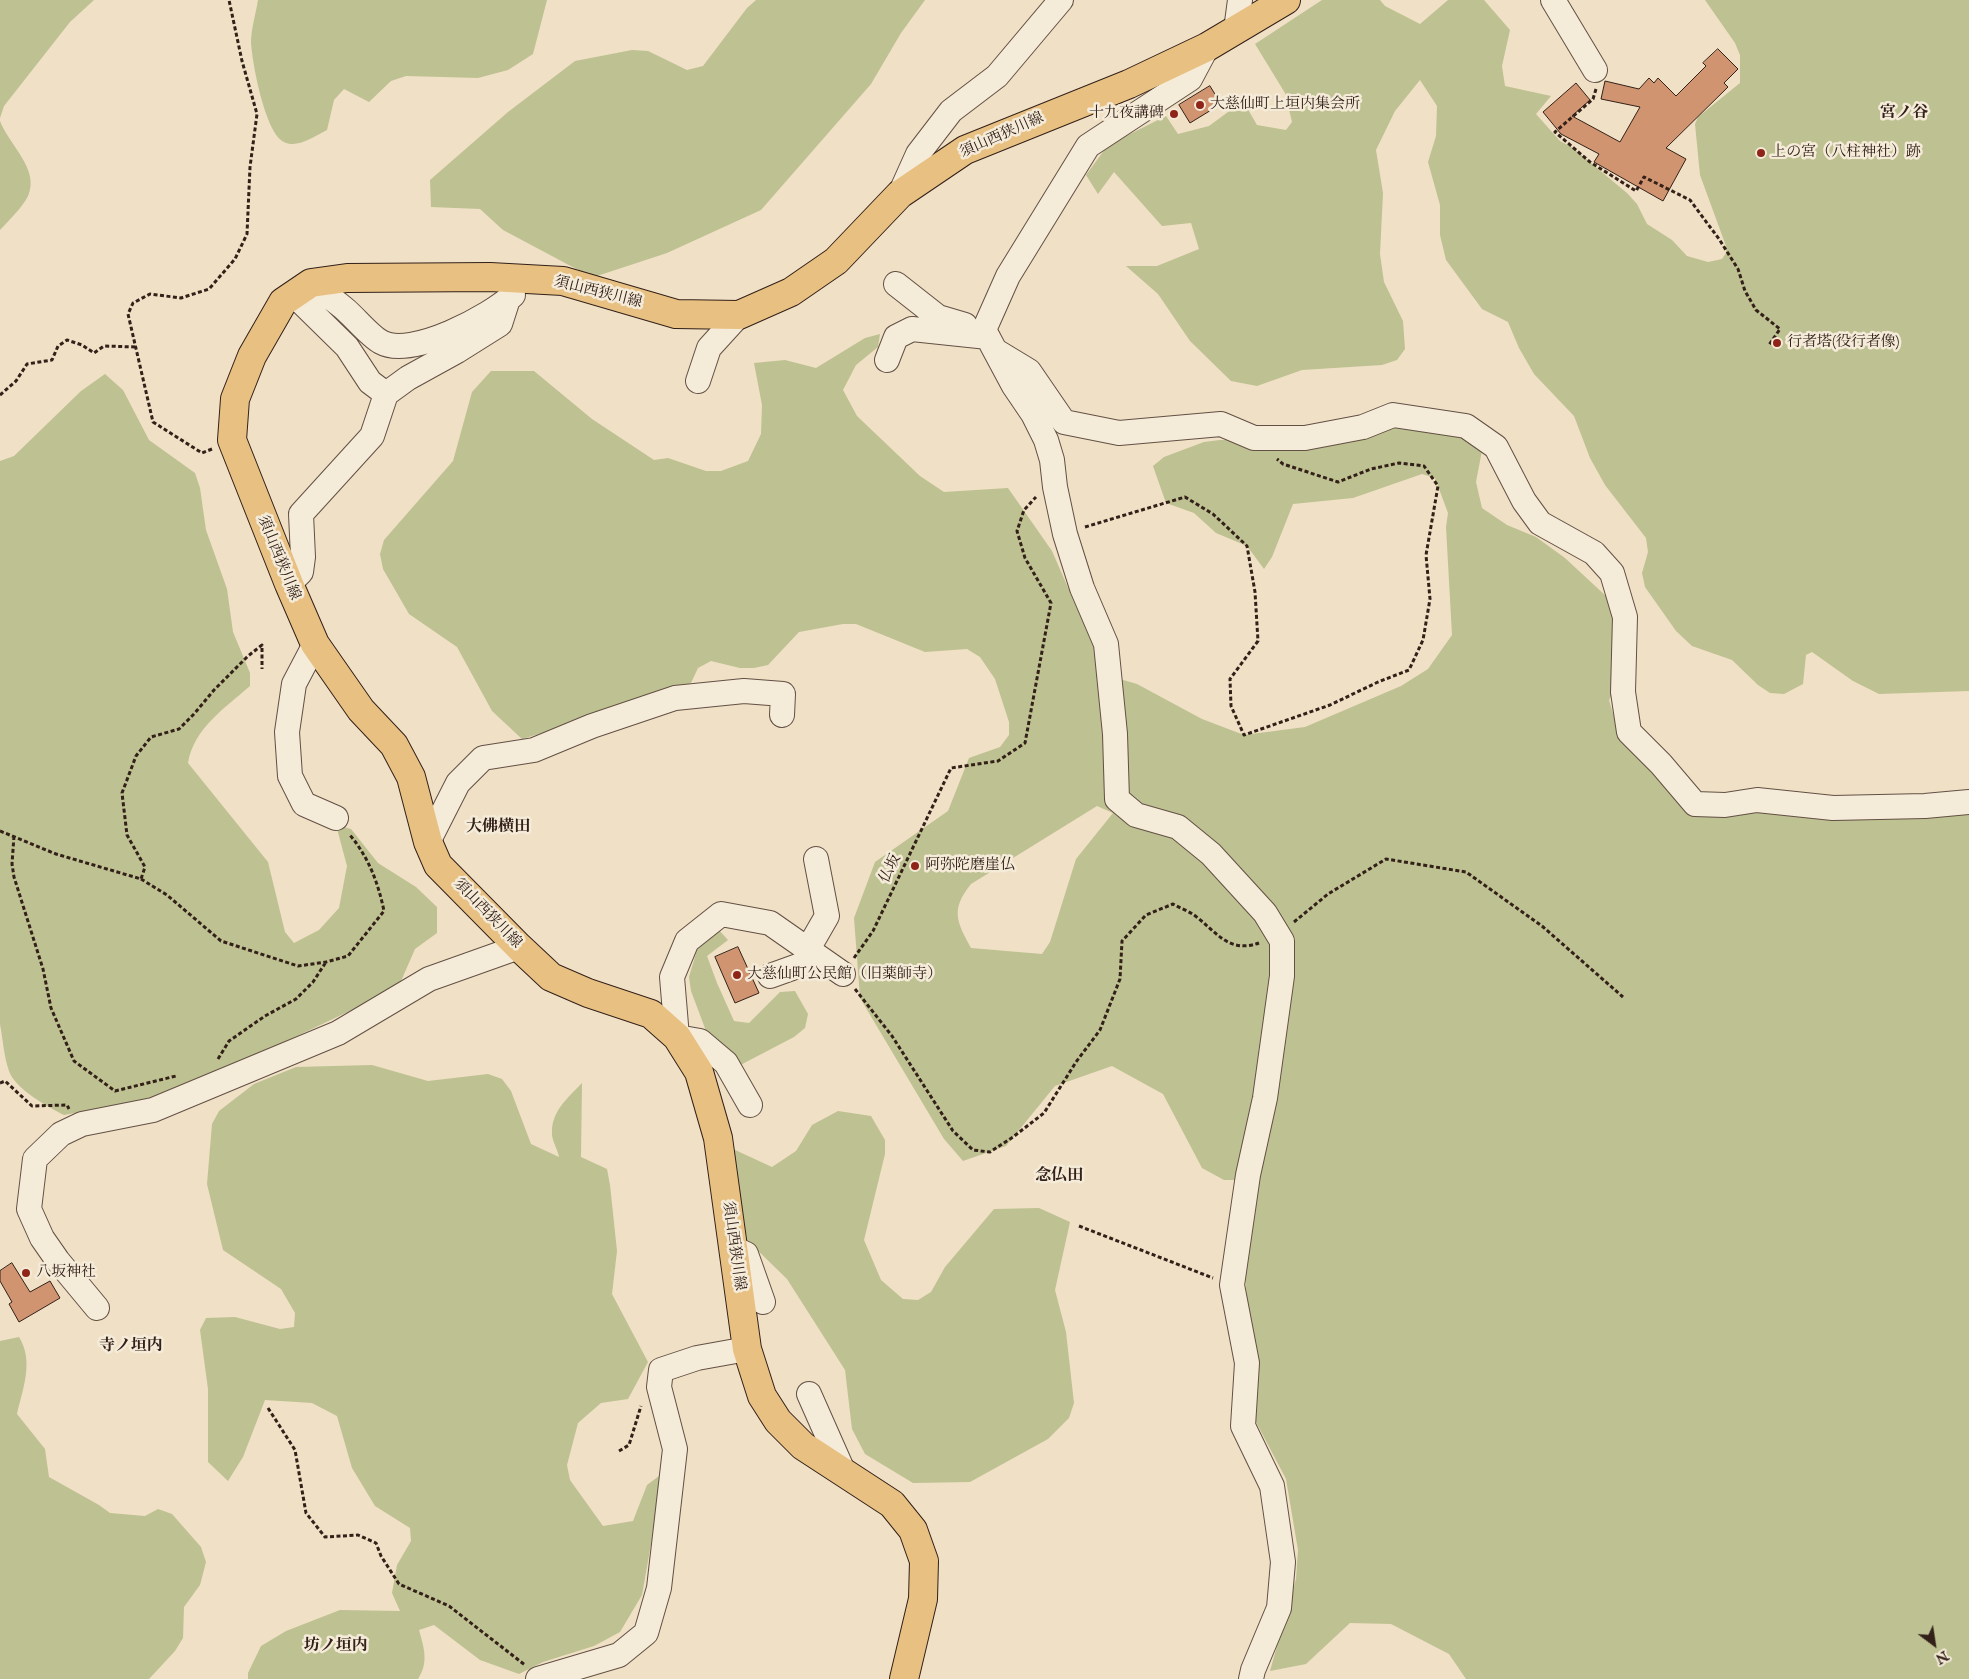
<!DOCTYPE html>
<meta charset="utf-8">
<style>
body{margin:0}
#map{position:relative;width:1969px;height:1679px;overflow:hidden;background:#f0e0c5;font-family:"IM FELL English",serif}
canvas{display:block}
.north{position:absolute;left:1909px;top:1619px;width:50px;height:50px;-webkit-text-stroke:4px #f5ebd9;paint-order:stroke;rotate:149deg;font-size:14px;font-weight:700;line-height:20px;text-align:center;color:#322019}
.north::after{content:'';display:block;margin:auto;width:18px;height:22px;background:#322019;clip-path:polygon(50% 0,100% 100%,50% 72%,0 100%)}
</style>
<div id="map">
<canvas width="1969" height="1679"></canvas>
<div class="north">N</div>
</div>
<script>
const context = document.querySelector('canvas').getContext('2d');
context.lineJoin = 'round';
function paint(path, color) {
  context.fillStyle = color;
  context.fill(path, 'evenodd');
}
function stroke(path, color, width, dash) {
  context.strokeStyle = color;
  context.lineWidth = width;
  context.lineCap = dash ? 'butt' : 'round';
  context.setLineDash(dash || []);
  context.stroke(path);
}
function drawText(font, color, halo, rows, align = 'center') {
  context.font = font + ' "IM FELL English","Noto Serif JP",serif';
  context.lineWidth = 5;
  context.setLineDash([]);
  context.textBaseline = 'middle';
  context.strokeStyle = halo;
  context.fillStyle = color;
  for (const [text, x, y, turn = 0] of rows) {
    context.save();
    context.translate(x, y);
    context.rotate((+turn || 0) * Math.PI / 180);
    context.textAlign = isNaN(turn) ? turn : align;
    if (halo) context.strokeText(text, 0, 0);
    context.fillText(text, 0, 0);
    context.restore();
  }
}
const green = new Path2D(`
 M0,0h94l-24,22 -66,84 -4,12z
 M258,0h289l-14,54 -25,16 -30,8 -72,-2 -15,5 -22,21 -25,-13 -10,11 -7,30c-12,6 -30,19 -43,12 -19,-9 -32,-80 -33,-100 0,-13 5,-29 7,-42z
 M756,0h169l-24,33 -30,51 -110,126 -94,43 -70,23 -15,-4 -79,-42 -23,-21 -49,-2 -1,-27 78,-68 67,-51 57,-11 16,1 39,19 16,-4 44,-58z
 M1322,0h58l5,6 35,18 28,-24h36l26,30 -8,36 3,20 46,10 -15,18 24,27 13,7 54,45 10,11 10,20 25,16 15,16 21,6 14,-3 4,-6v-7l-26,-71 -5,-51 3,-7 42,-34v-28l-5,-12 -30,-43h264v691l-90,3 -26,-13 -41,-29 -6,3 -3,29 -19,10 -14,-1 -12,-8 -26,-25 -40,-14 -16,-15 -31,-44 -3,-14 6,-21 -2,-14 -41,-53 -15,-27 -16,-42 -40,-42 -15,-26 -11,-26 -26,-13 -36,-49 -6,-25v-30l-12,-43 8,-26 1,-30 -17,-26 -25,31 -19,39 7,43 -3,61 4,28 19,39 2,28 -8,11 -15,5 -80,5 -45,16 -26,-5 -41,-40 -32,-47 -32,-28h31l42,-17 -8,-26 -29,3 -48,-54 -16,22 -12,-19 22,-30 58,-29 12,18 31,-8 34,-25 14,24 29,5 6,-8 -7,-29 -30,-49z
 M0,121c9,24 40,48 28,75 -6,12 -19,24 -28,34z
 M880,334l-2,13 -22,18 -13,25 14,26 63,60 24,16 64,-4 44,63 54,124 31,9 65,35 42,16 61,-8 96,-41 27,-17 24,-34 -6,-108 2,-14 -13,-35 -13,-4 -69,24 -60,6 -21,53 -8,12 -17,-23 -31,-13 -22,-20 -28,-10 -13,-37 11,-9 40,-15 16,-2h15l140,-11 84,-3 25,14 -8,42 6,26 25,17 29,12 29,21 42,39 7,14 11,57 -16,32 12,41 94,73 84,-11 170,5v871h-503l-17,-25 -58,-30 -41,-1 -44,41 -36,7 26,-92 2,-29 -12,-71 -30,-57 -18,-242h-14l-22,-12 -39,-74 -51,-28 -57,20 -49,60 -43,15 -19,-22 -84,-141 -6,-80 21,-56 73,-51 21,-53 31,-11 9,-12v-13l-14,-43 -15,-22 -13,-8 -42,3 -69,-28h-13l-44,8 -31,33 -14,3h-14l-29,-7 -13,7 -7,15 -59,23 -110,33 -30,-28 -35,-64 -48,-33 -26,-45 -3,-15 4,-14 69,-79 19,-69 19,-21h43l58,48 62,41 14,-2 38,13h15l27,-10 13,-27 1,-29 -8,-42 31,-3 31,8 49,-30zM1097,806l16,7 -37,46 -26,83 -8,12 -71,-6c-14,-26 -21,-38 0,-64z
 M105,374l18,16 26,50 46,33 5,15 6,42 21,59 6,43 17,41v13c-25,22 -56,42 -62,77l80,99 17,70 9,11 25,-13 20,-22 8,-42 -11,-41 15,4 27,34 38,24 21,20v26l-22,16 -17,39 -225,107 -109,20c-16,-8 -49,-26 -55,-44 -5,-14 -6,-31 -9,-47v-563l14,-5 67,-65z
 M718,929l10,11 -21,16 10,27 17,38 15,2 31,-31 15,-1 13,23 -3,14 -11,9 -65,34 -11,-8 -27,-72 -2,-14 8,-27z
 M372,1065l56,16 60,-7 14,5 9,12 20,53 28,13c-1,-7 -7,-16 -7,-23 -1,-23 16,-36 30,-51l-1,74 26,12 3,16 7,66 -5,43 36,68 -20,37 -27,4 -23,20 -11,42 3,15 33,46 30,-5 14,-36 12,-9 -2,34 -15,85 -22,37 -26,14 -51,16 -24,12 -39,-14 -46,-35 -15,5c5,18 10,32 -1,49h-170v-6l13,-27 25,-15 54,-21 60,1 -8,-18 5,-28 14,-24 -1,-13 -35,-22 -23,-38 -15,-52 -25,-13 -47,-3 -22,57 -15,24 -20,-19v-73l-8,-59 6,-12 29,-1 45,12 14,-2 1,-14 -14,-24 -58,-39 -16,-66 5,-60 7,-13 35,-27 42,-17z
 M838,1111l33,5 14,24v14l-21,86 17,40 22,19 15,1 13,-8 14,-25 49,-58 45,-1 31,14 -15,68 11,42 8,71 -5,15 -21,21 -78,43 -57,1 -48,-29 -13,-25 -7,-59 -58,-91 -40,-39 -14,-91 39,18 24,-16 16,-26z
 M19,1337c15,24 4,51 -2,77l28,35 4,28 50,28 11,8 35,3 13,-7 14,5 29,33 5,15 -6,23 -16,22 -1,31 -8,13 -26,28h-149v-338z`);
const building = new Path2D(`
 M1718,49l20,20 -14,14 4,4 -62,61 20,11 -23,42 -69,-39 5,-8 -38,-20 -18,-22 33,-29 14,17 -18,16 48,26 20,-35 -39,-8 4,-18 34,8 10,-11 5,5 4,-5 18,18 30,-30 -3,-3z
 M1210,86l11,18 -31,19 -11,-18z
 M738,947l21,46 -24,10 -20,-46z
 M12,1263l18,29 20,-11 10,17 -41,24 -10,-18 3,-2 -12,-21v-10z`);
const path = new Path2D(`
 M1596,89l-3,10 -38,33 35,30 46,29 8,-14 46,23 29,39 19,30 7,22 11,19 24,19 -11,16
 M0,395l16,-14 11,-17 25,-4 6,-14 9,-6 15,5 12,8 10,-7 32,1
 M212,449l-10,4 -49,-31 -25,-108 5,-11 17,-9 31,4 28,-9 26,-30 12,-25 3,-67 7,-53 -15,-53 -13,-61
 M1085,527l100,-30 28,17 34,32 8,46 3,49 -28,38 1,27 13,29 86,-30 48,-23 31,-12 14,-30 7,-41 -4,-44 12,-69 -14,-20 -25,-3 -28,6 -33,13 -55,-18 -6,-5
 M0,831l56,23 85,25 4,-12 -18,-32 -5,-42 14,-37 15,-19 28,-8 15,-15 20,-24 34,-34 14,-11v24
 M14,836l-2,28 2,13 29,92 8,39 23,53 41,30 61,-15
 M141,879l26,16 54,46 77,25 28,-4 22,-6 36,-45c-6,-29 -16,-55 -35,-77
 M1294,922l34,-28 58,-35 80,13 76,54 81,71
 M854,958l19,-27 78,-163 47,-7 27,-18 26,-140 -26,-45 -8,-27 7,-21 12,-13
 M855,989l37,47 61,95 20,19 17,2 23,-15 31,-24 32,-51 24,-32 20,-51 2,-38 24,-26 27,-11c7,4 15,7 21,11 22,16 34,39 65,28
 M218,1059l11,-18 36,-25 31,-17 17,-17 13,-20
 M0,1083l5,-2 27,25 35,-1 2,4
 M1079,1226l134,52
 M268,1408l27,42 11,63 19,24 33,-2 18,8 5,13 18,28 50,22 76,59
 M619,1451l10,-6 12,-39`);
const minor = new Path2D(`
 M1553,0l42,70
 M1236,30l4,-30
 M1207,47l-17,32 -102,67 -80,130 -24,54 30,56 19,28 13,26 6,20 3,27 10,47 17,54 24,56 9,90 2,65 19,16 42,12 33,27 54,59 17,28v35l-17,122 -17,77 -16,110 15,78 -4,63 29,60 11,76 -4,46 -26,62 -2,9
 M900,194l18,-40 33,-43 46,-35 64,-76
 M311,283c12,10 25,18 36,28 10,9 23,25 34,31 30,17 110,-26 132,-47
 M896,284l42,33 27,8
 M293,294l54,53 23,35 16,12
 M996,351l33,20 35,51 55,11 102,-9 33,14h51l58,-11 30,-12 73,11 30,21 28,54 16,22 54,30 18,20 13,44 -2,75 6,40 32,32 34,40 30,1 32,-5 76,8 92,-2 44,-4
 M887,360l9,-23 16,-8 76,8
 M698,381l11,-33 30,-33
 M289,584l12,-12 2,-15 -2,-43 71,-78 14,-42 22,-16 49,-27 43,-27 8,-25
 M315,644l-21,40 -7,48 3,44 14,28 32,14
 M428,842l30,-59 25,-25 51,-8 58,-24 83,-28 69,-7 39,3 -1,21
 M808,949l19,-33 -11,-57
 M770,976l50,-18
 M750,1105l-24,-42 -26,-22 -23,-4 -5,-60 15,-36 34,-27 49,9 73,51
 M733,1248l13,6 17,48
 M97,1308l-39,-47 -16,-23 -13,-29 6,-50 26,-25 21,-10 71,-14 185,-77 91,-54 90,-32
 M809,1394l35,79
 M538,1679l81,-24 27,-22 13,-45 16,-139 -16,-62 2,-17 36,-12 50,-9`);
const major = new Path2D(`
 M904,1679l19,-80 1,-38 -11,-31 -21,-26 -89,-58 -25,-25 -16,-25 -15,-47 -29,-211 -19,-66 -22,-35 -26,-23 -63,-21 -37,-16 -32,-30 -81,-82 -10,-23 -17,-65 -17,-32 -33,-35 -46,-66 -26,-60 -57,-144 3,-41 17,-43 31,-54 28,-19 36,-5 143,-1 73,4 113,33 63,1 52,-23 45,-31 64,-67 65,-44 164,-66 78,-37 79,-47`);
const markers = [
 [1200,105,5,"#8f2418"],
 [1174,114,5,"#8f2418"],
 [1761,153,5,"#8f2418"],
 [1777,343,5,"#8f2418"],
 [915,866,5,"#8f2418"],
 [737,975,5,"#8f2418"],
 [26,1273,5,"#8f2418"]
];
const poiNames = [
 ["大慈仙町上垣内集会所",1210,105],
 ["十九夜講碑",1164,114,"right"],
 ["上の宮（八柱神社）跡",1771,153],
 ["行者塔(役行者像)",1787,343],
 ["阿弥陀磨崖仏",925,866],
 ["大慈仙町公民館（旧薬師寺）",747,975],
 ["八坂神社",36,1273]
];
const streetNames = [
 ["須山西狭川線",1002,136,-24],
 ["須山西狭川線",598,293,14],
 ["須山西狭川線",278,558,68],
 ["仏坂",891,869,-64],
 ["須山西狭川線",487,914,46],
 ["須山西狭川線",733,1246,82]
];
const neighbourhoodNames = [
 ["宮ノ谷",1904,114],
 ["大佛横田",498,828],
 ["念仏田",1059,1177],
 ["寺ノ垣内",131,1347],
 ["坊ノ垣内",336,1647]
];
paint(green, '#bec191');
paint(building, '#d09470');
stroke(building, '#322019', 1);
stroke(minor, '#625044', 26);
stroke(major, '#322019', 30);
stroke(path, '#322019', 3, [4, 2.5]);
stroke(minor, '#f5ebd9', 24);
stroke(major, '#e8c082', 28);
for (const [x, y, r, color] of markers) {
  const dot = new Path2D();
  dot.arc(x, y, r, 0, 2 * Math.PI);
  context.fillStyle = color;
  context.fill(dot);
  stroke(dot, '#f5ebd9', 2);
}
drawText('15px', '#322019', '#f5ebd9', poiNames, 'left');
drawText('15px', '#322019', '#f5ebd9', streetNames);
drawText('bold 16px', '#322019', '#f5ebd9', neighbourhoodNames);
</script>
